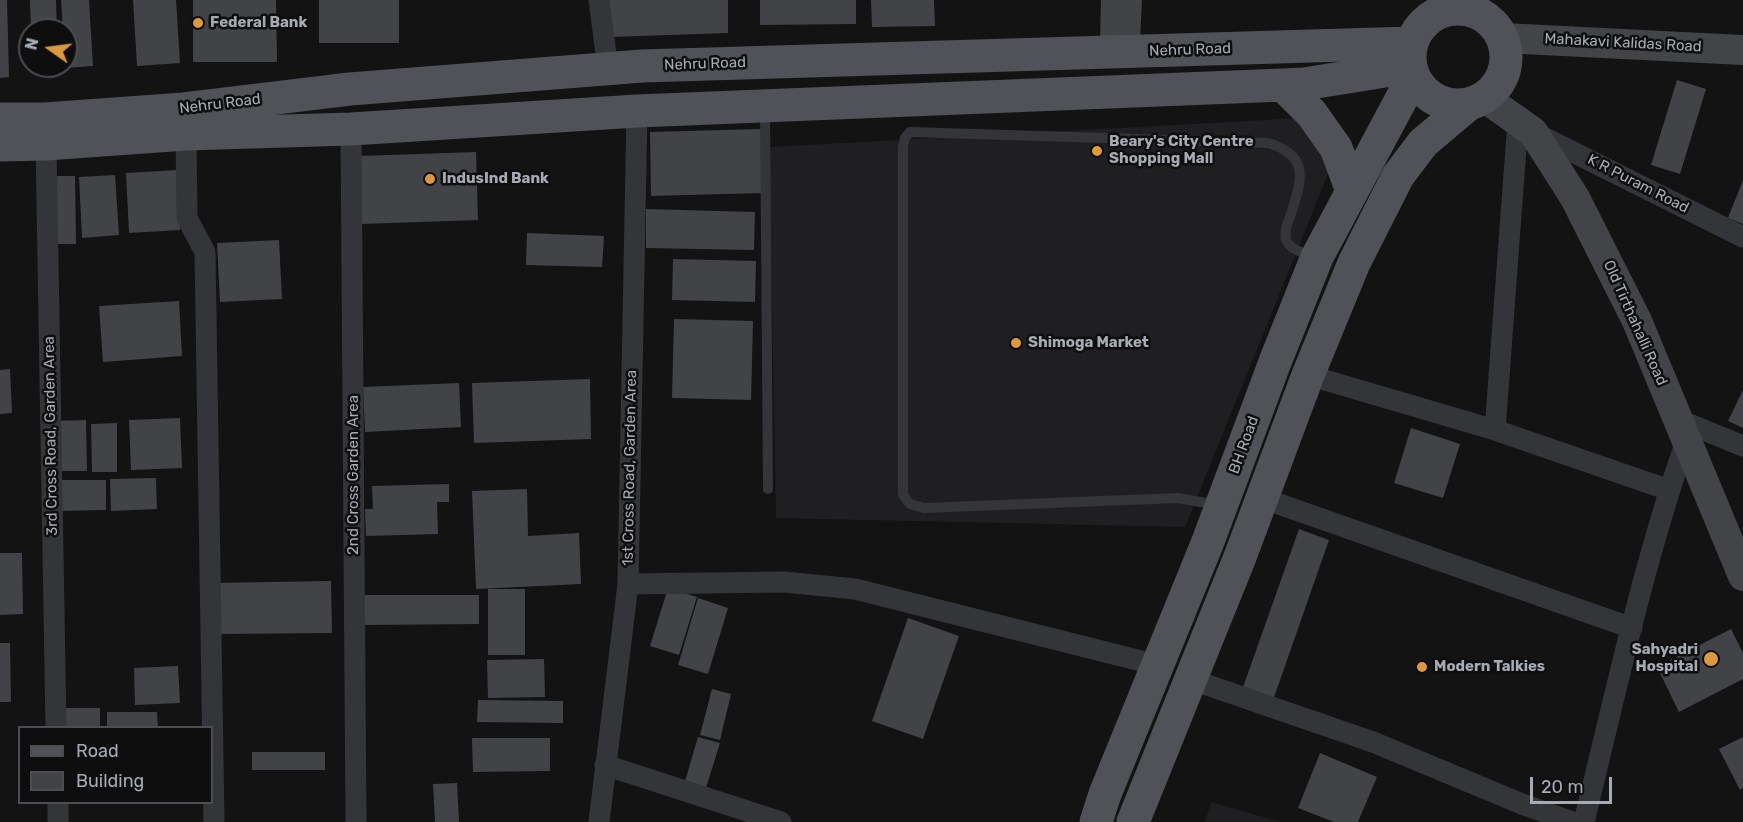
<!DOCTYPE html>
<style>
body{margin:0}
#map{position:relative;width:1743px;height:822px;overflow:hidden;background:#131314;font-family:Rubik,sans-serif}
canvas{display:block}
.legend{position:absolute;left:18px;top:726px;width:195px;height:78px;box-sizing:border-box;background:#0e0e0f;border:2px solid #4b4d51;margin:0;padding:8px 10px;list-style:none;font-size:18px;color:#a6abb3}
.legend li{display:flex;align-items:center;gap:12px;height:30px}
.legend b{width:30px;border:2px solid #4b4d51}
.north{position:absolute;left:18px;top:18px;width:60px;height:60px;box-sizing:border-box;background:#0e0e0f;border:2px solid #4b4d51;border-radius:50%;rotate:284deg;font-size:16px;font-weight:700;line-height:24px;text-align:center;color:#a6abb3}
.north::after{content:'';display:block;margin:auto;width:21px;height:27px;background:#dc9942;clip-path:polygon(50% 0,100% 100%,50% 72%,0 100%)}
.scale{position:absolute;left:1530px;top:777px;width:82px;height:27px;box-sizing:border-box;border:3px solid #a6abb3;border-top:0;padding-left:8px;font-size:18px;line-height:21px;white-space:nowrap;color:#a6abb3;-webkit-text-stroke:4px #0e0e0f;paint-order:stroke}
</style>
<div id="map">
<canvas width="1743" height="822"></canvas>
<ul class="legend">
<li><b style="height:8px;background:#505257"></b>Road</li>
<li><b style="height:16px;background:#424347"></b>Building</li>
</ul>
<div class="north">N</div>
<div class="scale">20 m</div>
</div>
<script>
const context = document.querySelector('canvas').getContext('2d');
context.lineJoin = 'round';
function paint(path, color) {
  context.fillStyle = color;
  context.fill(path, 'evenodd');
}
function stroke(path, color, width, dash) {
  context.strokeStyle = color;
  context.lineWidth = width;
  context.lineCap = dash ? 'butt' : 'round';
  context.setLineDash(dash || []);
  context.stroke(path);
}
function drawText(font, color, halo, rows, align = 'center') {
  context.font = font + ' Rubik,sans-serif';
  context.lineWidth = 5;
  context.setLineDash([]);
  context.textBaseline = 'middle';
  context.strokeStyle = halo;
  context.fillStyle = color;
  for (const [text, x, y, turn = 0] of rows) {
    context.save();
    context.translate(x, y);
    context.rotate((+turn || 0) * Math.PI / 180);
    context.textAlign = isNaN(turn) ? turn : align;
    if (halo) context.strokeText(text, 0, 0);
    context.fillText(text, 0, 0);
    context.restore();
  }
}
const built = new Path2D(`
 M1302,118l28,51 -145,358 -409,-9 -7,-371z
 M1211,802l69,20h-75z`);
const building = new Path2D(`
 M0,0h7l2,77 -9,1z
 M30,0h26l1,30h-26z
 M61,0h28l4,66 -27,2v-38h-3z
 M133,0h43l4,63 -43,3z
 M193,0h83l1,62h-84z
 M319,0h80v43h-80z
 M609,0h119v33l-118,4z
 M760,0h96v24l-96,1z
 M871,0h63l1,26 -63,1z
 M1101,0h41l-2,41 -40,-1z
 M32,66h27v7l-26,1z
 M1677,80l29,9 -26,85 -29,-9z
 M761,129l2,64 -112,3 -1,-64z
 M476,152l2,68 -117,4 -2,-68z
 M178,170l2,60 -51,3 -3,-60z
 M115,175l4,60 -37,3 -3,-61z
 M49,176h26l1,68h-26z
 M1743,180v44l-15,-6z
 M646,209l109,3 -1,38 -108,-2z
 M527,233l77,3 -2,31 -76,-2z
 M279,240l3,59 -62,3 -3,-59z
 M673,259l83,2 -1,41 -83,-2z
 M179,301l3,55 -79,6 -4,-56z
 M674,319l79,2 -2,79 -79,-2z
 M10,369l2,44 -12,1v-44z
 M590,379l1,60 -117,4 -2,-60z
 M459,383l2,44 -96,5 -2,-45z
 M1743,390v38l-15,-7z
 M180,418l2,50 -51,2 -2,-50z
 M86,420l1,51h-32l-1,-50z
 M117,423v49h-25l-1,-48z
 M1411,428l49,16 -17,54 -49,-15z
 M156,478l1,31 -46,2 -1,-32z
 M56,480h50v30l-50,1z
 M449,484v18h-12l1,32 -72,2 -1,-27h8l-1,-23z
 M527,489l1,47 51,-3 2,51 -105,5 -4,-98z
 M1299,529l30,11 -57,163 -31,-10z
 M0,553h22l1,61 -23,1z
 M331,581l1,52 -117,1 -1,-51z
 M668,588l29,9 -18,58 -29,-9z
 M488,589h37v66h-37z
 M359,595h120v29l-119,1z
 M698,598l30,10 -20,66 -30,-9z
 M908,618l51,18 -36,103 -51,-18z
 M1731,629l12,24v26l-64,33 -22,-45z
 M0,643h10l1,59h-11z
 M544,659l1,38 -57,1 -1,-38z
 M178,666l2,37 -45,2 -1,-37z
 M712,689l19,5 -11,46 -20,-5z
 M478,700l85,1v22l-86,-1z
 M61,708h39v20h-39z
 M107,712h50l1,16h-51z
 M698,737l22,6 -16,51 -21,-6z
 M1743,737v51l-3,2 -21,-41z
 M472,738h78v33l-77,1z
 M252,752h73v18h-73z
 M1320,753l57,24 -19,45h-24l-36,-14z
 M457,783l2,39h-24l-2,-38z`);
const lane = new Path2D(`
 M765,108l3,381
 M1218,505l-40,-7 -254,10 -14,-4 -7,-9v-349l2,-8 5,-6 358,11c44,13 33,39 22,74 -3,7 -6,15 -4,23 4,10 18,13 27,16`);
const street = new Path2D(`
 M599,0l9,69
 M351,129l5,693
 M1533,132l210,105
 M186,134l1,84 18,34 9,570
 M46,144l10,584
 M1308,375l187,55 174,60
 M1677,419l66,27
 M1495,430l23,-309
 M1262,498l370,130
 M628,584l156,-2 71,7 302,76
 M1190,679l183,63 149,62 50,18
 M605,765l176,57
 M58,802v20
 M599,822l29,-238 9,-473
 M1584,822c31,-127 59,-257 102,-381`);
const secondary = new Path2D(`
 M1503,38l240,12
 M1485,98l48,34 42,66 62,123 106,255`);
const primary = new Path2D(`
 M1410 57a48 48 0 1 1 96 0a48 48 0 1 1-96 0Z
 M1283,85l29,29 24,34 16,43
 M0,119h45l139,-10 166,-20 292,-23 769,-23
 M0,145l46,-1 140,-10 165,-5 286,-18 646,-26 21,-1 106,-17
 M1096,822l9,-28 102,-250 68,-182 42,-105 96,-180
 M1133,822l107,-265 68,-182 46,-112 44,-87 25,-33 45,-38`);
const markers = [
 [198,23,6,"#dc9942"],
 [1097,151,6,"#dc9942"],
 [430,179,6,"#dc9942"],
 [1016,343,6,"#dc9942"],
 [1711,659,8,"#dc9942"],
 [1422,667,6,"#dc9942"]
];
const poiNames = [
 ["Federal Bank",210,23],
 ["Beary's City Centre",1109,142],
 ["Shopping Mall",1109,159],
 ["IndusInd Bank",442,179],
 ["Shimoga Market",1028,343],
 ["Sahyadri",1698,650,"right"],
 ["Hospital",1698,667,"right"],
 ["Modern Talkies",1434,667]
];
const streetNames = [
 ["Mahakavi Kalidas Road",1623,43,3],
 ["Nehru Road",1190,50,-2],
 ["Nehru Road",705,64,-2],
 ["Nehru Road",220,104,-7],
 ["K R Puram Road",1638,184,27],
 ["Old Tirthahalli Road",1635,323,66],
 ["3rd Cross Road, Garden Area",51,436,-91],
 ["BH Road",1244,445,-70],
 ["1st Cross Road, Garden Area",630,468,-89],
 ["2nd Cross Garden Area",354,475,-90]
];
paint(built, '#1f1f21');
paint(building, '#424347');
stroke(lane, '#343538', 10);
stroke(street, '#343538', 21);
stroke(secondary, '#424448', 30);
stroke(primary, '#505257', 33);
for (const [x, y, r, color] of markers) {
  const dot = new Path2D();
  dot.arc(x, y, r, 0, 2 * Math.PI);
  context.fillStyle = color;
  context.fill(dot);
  stroke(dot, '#0e0e0f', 2);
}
drawText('bold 15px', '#a6abb3', '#0e0e0f', poiNames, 'left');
drawText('15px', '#a6abb3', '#0e0e0f', streetNames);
</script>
